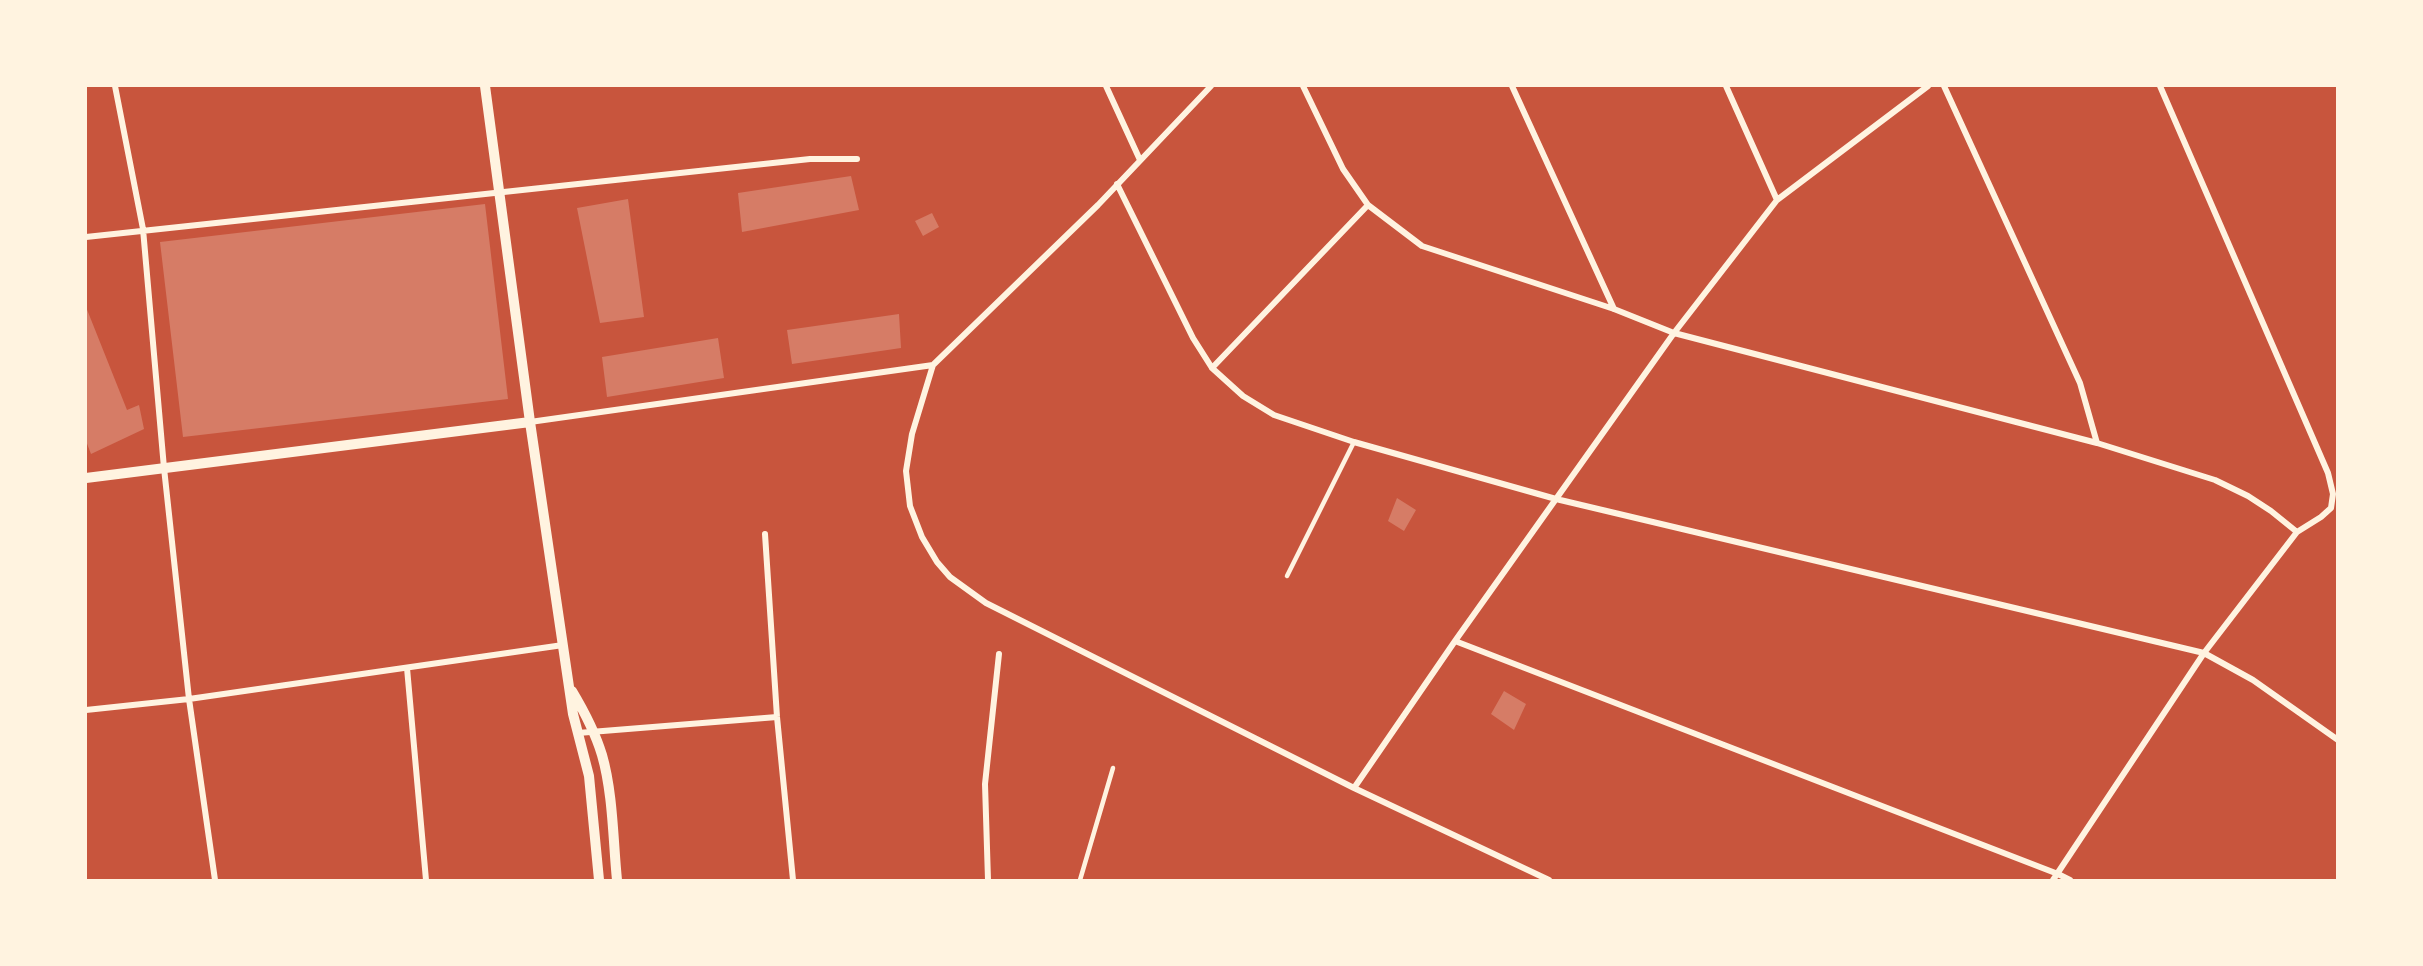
<!DOCTYPE html>
<style>
body{margin:0}
#map{position:relative;width:2423px;height:966px;overflow:hidden;background:#c8553d;font-family:"Open Sans",sans-serif}
canvas{display:block}
.frame{position:absolute;inset:0;border:87px solid #fff3e0;pointer-events:none}
</style>
<div id="map">
<canvas width="2423" height="966"></canvas>
<div class="frame"></div>
</div>
<script>
const context = document.querySelector('canvas').getContext('2d');
context.lineJoin = 'round';
function paint(path, color) {
  context.fillStyle = color;
  context.fill(path, 'evenodd');
}
function stroke(path, color, width, dash) {
  context.strokeStyle = color;
  context.lineWidth = width;
  context.lineCap = dash ? 'butt' : 'round';
  context.setLineDash(dash || []);
  context.stroke(path);
}
const building = new Path2D(`
 M851,176l8,34 -117,22 -4,-39z
 M628,199l16,118 -44,6 -23,-115z
 M485,204l23,195 -325,38 -23,-195z
 M932,213l7,14 -16,9 -8,-15z
 M86,307l41,103 12,-5 5,24 -53,25 -5,-13z
 M899,314l2,34 -109,16 -5,-34z
 M718,338l6,40 -117,19 -5,-40z
 M1397,498l19,12 -12,21 -16,-10z
 M1504,691l22,13 -12,26 -23,-16z`);
const service = new Path2D(`
 M1287,576l67,-134
 M1080,880l33,-112`);
const minor = new Path2D(`
 M115,86l28,143 21,239 25,231 26,181
 M1106,86l34,74
 M1211,86l-113,119 -165,160 -21,69 -6,37 4,35 12,31 15,25 13,15 36,26 368,185 195,92
 M1303,86l40,83 25,36 54,41 192,63 60,24 423,110 118,37 33,16 23,15 26,21
 M1512,86l102,223
 M1726,86l51,114
 M1944,86l136,297 17,60
 M1117,184l76,154 19,30 31,28 31,19 80,27 202,57 648,154 49,27 85,60
 M86,237l724,-78h47
 M1212,368l156,-163
 M530,422l403,-57
 M765,534l12,183 16,163
 M1455,641l603,233 12,6
 M407,668l19,212
 M86,710l103,-11 374,-54
 M578,733l199,-16
 M1354,788l101,-147 219,-308 103,-133 151,-114
 M988,880l-3,-96 14,-130
 M2053,880l151,-227 93,-121 24,-15 10,-9 2,-14 -5,-21 -168,-387`);
const tertiary = new Path2D(`
 M485,86l45,336 43,292 16,62 10,104
 M86,478l444,-56
 M572,691c12,20 23,41 30,64 11,38 11,85 15,125`);
paint(building, '#d67c66');
stroke(service, '#fff3e0', 4.5);
stroke(minor, '#fff3e0', 6);
stroke(tertiary, '#fff3e0', 10);
</script>
